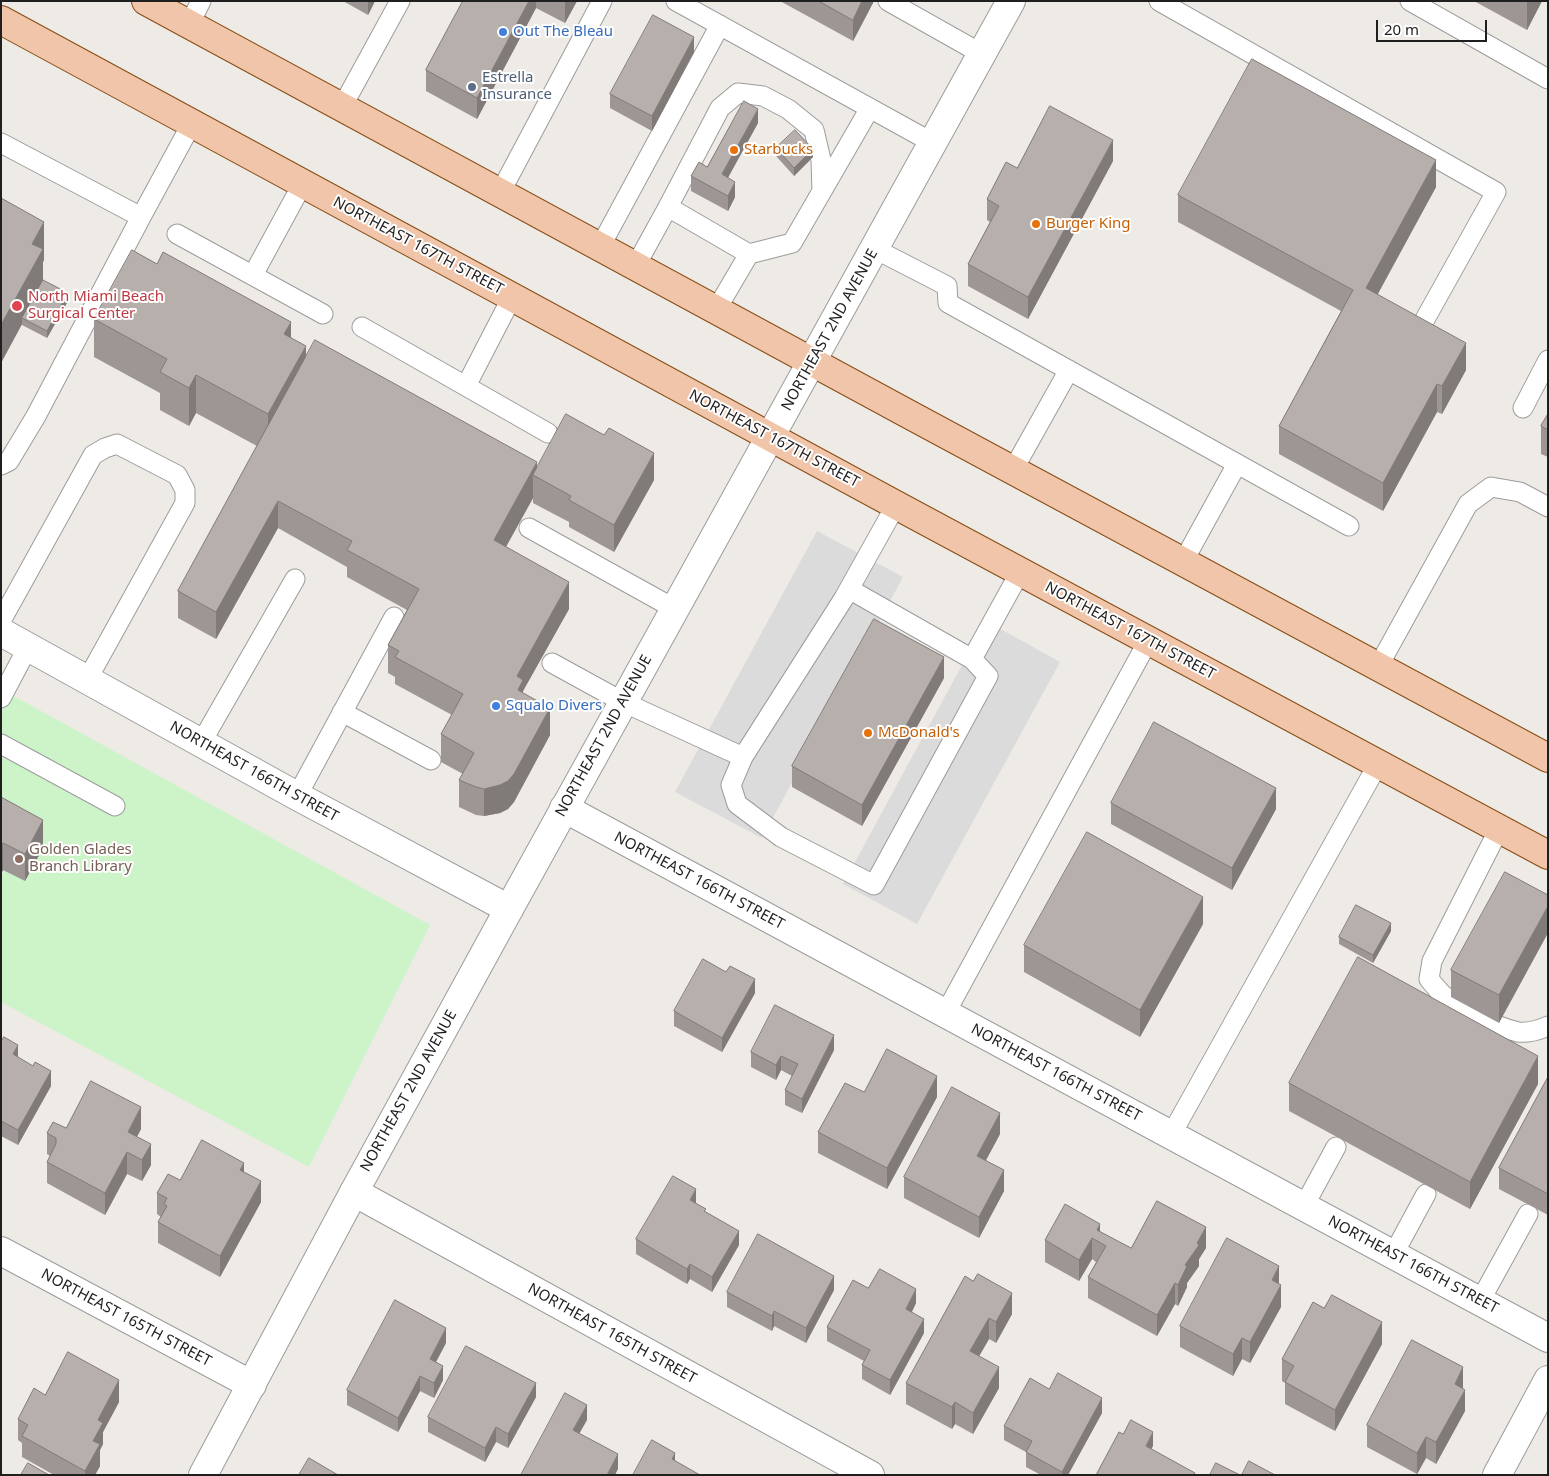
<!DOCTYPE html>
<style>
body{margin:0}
#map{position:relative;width:1549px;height:1476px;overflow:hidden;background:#eeeae6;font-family:"Noto Sans",sans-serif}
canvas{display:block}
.frame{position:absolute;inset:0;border:2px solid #1f1f1f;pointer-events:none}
.scale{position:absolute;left:1376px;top:20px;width:111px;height:22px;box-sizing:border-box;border:2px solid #1f1f1f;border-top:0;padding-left:6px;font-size:15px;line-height:18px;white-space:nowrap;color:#1f1f1f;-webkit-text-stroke:4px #fff;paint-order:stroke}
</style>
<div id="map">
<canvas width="1549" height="1476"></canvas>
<div class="frame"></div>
<div class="scale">20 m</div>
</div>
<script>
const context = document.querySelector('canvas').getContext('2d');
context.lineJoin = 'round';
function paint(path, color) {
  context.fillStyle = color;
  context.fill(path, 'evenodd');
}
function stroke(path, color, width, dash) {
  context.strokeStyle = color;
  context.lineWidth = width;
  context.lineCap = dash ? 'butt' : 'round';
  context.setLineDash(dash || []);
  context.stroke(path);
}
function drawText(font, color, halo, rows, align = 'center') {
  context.font = font + ' "Noto Sans",sans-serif';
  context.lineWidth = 4;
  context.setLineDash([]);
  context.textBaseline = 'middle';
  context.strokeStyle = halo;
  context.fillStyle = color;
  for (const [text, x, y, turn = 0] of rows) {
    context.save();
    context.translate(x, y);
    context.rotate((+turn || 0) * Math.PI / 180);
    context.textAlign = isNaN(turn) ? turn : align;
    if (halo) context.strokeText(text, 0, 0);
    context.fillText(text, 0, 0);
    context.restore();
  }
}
const park = new Path2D(`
 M1,689l429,236 -121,242 -308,-165z`);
const parking = new Path2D(`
 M817,531l86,46 -141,261 -87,-46z
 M986,621l74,41 -143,262 -74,-40z`);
const service = new Path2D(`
 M676,1l257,142
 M888,1l94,53
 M1159,1l337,191 -72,129
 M1410,1l138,78
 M189,25l12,-24
 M342,107l58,-106
 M1,143l140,74 51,-94
 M500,193l102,-192
 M668,207l81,47
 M177,234l146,80
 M600,247l120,-222
 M875,249l72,37 1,17 401,223
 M635,267l33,-60 52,-99 18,-15 25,3 25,13 26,21 7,30 1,31
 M253,275l50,-92
 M716,310l33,-56 43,-11 78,-135
 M362,327l186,106
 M466,386l46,-89
 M1523,408l25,-48
 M1,465l8,-4 27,-45 105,-199
 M1013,470l56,-100
 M529,528l146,81
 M1183,562l54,-98
 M849,589l123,70 48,-87
 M1,621l92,-166 12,-7 12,-4 60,31 8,15v13l-98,177
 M552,663l71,39 120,55 101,-159 52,-93
 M1378,667l90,-163 23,-17 29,5 28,15
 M1,698l27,-51
 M342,712l89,48
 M201,743l94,-164
 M1,744l114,62
 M743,757l-12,28 6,19 44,33 93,48 114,-209 -16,-17
 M297,796l97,-179
 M1499,829l-67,132 -3,18c4,5 8,10 13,15 15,15 55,33 76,38 9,1 21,-2 30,-6
 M945,1014l203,-373
 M1171,1135l207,-371
 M1304,1206l32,-59
 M1393,1255l33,-61
 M1480,1301l48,-87`);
const minor = new Path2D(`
 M1,632l296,164 212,113
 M564,808l984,530
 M354,1192l516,283
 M1,1251l251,134
 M1497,1475l51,-95`);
const tertiary = new Path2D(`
 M203,1475l151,-283 155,-283 502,-908`);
const primary = new Path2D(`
 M146,1l766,415 636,342
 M1,20l895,485 652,350`);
const wall = new Path2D(`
 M343,1h32l-7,14z
 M463,1h114l-12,22 -29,-15 -59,111 -51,-28v-21z
 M780,1h94l-21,40z
 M1474,1h68l-15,29z
 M694,52l-42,79 -42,-23v-14z
 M758,123l-30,55 7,19 -7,14 -37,-20v-15l16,-9z
 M776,148l37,9 -19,19 -18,-20z
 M1113,161l-85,158 -60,-33v-22l22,-42 -3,-2v-21l30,-31z
 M1436,187l-58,107 88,76 -24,44 -5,-2 -54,99 -104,-57v-28l62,-115 -163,-89v-27z
 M1,198l43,62 -1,2v18l25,21 -21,37 -25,-13v-1l-21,39z
 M94,319l197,18 15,20 231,110 117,13 -40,72 -45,-25v-5l-36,-19v-5l-27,49 63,62 -46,82v2l27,42 -36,67 -6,7 -8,4 -16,3 -8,-1 -17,-8v-27l4,-6 -22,-12v-28l11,-19 -57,-31v-7l-7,-4v-28l19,-35 -60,-33v-10l-69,-39 -62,111 -38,-21v-27l79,-145 -61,-33 -7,13 -29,-16v-17l-66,-36z
 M1548,414v43l-7,-3v-28z
 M944,678l-82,148 -70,-39v-21z
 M1,797l42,51 -18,33 -22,-11 -2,4z
 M1111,803l165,6 -44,81 -121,-66z
 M1548,895l-49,128 -48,-26v-27z
 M1203,924l-63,113 -116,-65v-27z
 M1391,931l-18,32 -34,-19v-7z
 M755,993l-33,59 -48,-26v-15z
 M1,1042l50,44 -33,59 -17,-9z
 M834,1050l-32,63 -17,-8v-15l7,-14 -11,-6 -5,10 -25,-13v-15z
 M1548,1077v138l-49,-26v-21z
 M1289,1083l249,1 -68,125 -181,-98z
 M937,1097l-50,92 -69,-36v-21z
 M66,1128l75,1 -4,8 14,28 -9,16 -15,-7 -22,41 -58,-32v-21l3,-6 -3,-2v-21z
 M1000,1134l-14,26 18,31 -25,47 -75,-40v-21z
 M244,1172l17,30 -41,75 -62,-34v-21l3,-5 -4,-3v-21l23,-13z
 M696,1203l43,42 -27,47 -22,-13 -3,5 -51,-30v-15z
 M1100,1232l31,16h75l-7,11v7l-12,17v4l-9,19 -3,-2 -18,32 -69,-38v-21l8,-15 -4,-3 -13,22 -34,-19v-22z
 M973,1281l39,33 -16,29 -7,-4 -10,17 20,32 -26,46 -18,-10 -3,5 -46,-25v-21z
 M1279,1284l2,23 -31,56 -8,-4 -9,17 -53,-29v-21z
 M868,1288l48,15 -4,9 12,21 -34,62 -28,-16v-14l2,-4 -37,-20v-14z
 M834,1290l-28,53 -32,-17 -2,5 -45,-24v-15z
 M446,1343l-10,19 7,18 -9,18 -14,-7 -22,41 -51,-27v-15z
 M1382,1344l-47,87 -50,-27v-21l-3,-2v-22z
 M1463,1388l2,23 -29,53 -10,-6 -9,16 -50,-27v-22z
 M1049,1389l53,24 -34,62h-27l-15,-8v-15l-22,-12v-14z
 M45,1395l74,7 -16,30v12l-3,6v16l-5,9h-41l-32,-18v-14l-4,-3v-21z
 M536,1397l-28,51 -12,-6 -11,20 -57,-30v-15z`);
const shadedWall = new Path2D(`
 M368,1h7l-7,14z
 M529,1h7v7l-59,111v-21z
 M566,1h11l-12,22v-21z
 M862,1h12l-21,40v-21z
 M1527,1h15l-15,29z
 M694,37v15l-42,79v-15z
 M758,109v14l-36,65v-14z
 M1113,140v21l-85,158v-22z
 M813,149v8l-19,19v-8z
 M1436,160v27l-70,128v-27z
 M735,182v15l-7,14v-15z
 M44,222v38l-1,2v25l-21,31v6l-21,39v-38l31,-81z
 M68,293v8l-21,37v-7z
 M291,322v38l-7,-26z
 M1466,343v27l-24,44v-28z
 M306,346v38l-38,68v-38z
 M196,375v38l-7,13v-38z
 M1437,384v28l-54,99v-28z
 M654,453v27l-40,72v-27z
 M537,462v16l-4,-3v23l-39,70v-28z
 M278,501v27l-62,111v-27z
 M569,582v27l-46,82v17l-5,-7 -1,-25z
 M944,657v21l-82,148v-21z
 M550,708v27l-36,67 -6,7 -8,4 -16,3v-27z
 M1276,788v21l-44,81v-22z
 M43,820v28l-18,33v-27z
 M3,843v27l-2,4v-27z
 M1203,897v27l-63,113v-27z
 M1548,906v27l-49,90v-28z
 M1391,923v8l-18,32v-8z
 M755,979v14l-33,59v-14z
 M834,1035v15l-32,63v-14z
 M18,1045v15l-5,-6z
 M781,1056v14l-5,10v-15z
 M1538,1056v28l-68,125v-27z
 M51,1071v15l-33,59v-15z
 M937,1076v21l-50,92v-21z
 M141,1107v22l-13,24v-21z
 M1000,1113v21l-23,43v-21z
 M151,1144v21l-9,16v-21z
 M127,1152v22l-22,41v-22z
 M244,1163v21l-4,-14z
 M1004,1170v21l-25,47v-21z
 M261,1181v21l-41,75v-21z
 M696,1189v15l-6,-4z
 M1100,1224v19l-3,-13z
 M1206,1227v21l-7,11v7l-12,17v4l-9,19v-21l7,-20z
 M739,1231v14l-27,47v-15z
 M1092,1238v21l-13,22v-21z
 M690,1264v15l-3,5v-15z
 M1279,1266v21l-7,-7z
 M834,1276v14l-28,53v-15z
 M1175,1283v21l-18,32v-21z
 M1281,1285v22l-31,56v-21z
 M916,1289v14l-10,20v-14z
 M1012,1293v21l-16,29v-21z
 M774,1311v15l-2,5v-15z
 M989,1318v21l-19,33v-21z
 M924,1319v14l-34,62v-15z
 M1382,1322v22l-47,87v-21z
 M446,1328v15l-16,30v-14z
 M1242,1338v21l-9,17v-22z
 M443,1366v14l-9,18v-15z
 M999,1367v21l-26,46v-21z
 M1463,1367v21l-8,17v-21z
 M420,1376v15l-22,41v-14z
 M119,1380v22l-16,30v12l-3,6v16l-5,9h-10v-4l13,-51z
 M536,1383v14l-28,51v-14z
 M1465,1390v21l-29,53v-22z
 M1102,1398v15l-34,62h-6v-3z
 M955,1402v22l-3,5v-22z
 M587,1405v15l-14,25v-15z
 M496,1427v15l-11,20v-14z
 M1153,1432v14l-7,14v-14z
 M1426,1437v21l-9,16v-21z
 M675,1453v15l-3,-9z
 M618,1454v15l-3,6h-8z`);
const building = new Path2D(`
 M463,1h66l-52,97 -51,-28z
 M819,1h43l-9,19z
 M653,15l41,22 -42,79 -42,-22z
 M1252,59l184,101 -70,128 100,55 -24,43 -5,-2 -54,99 -104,-57 74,-136 -175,-95z
 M744,101l14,8 -36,65 13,8 -7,14 -37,-20 8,-14 8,5z
 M1050,106l63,34 -85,157 -60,-33 31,-58 -12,-7 19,-37 11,6z
 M795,130l18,19 -19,19 -18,-20z
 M1,198l43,24 -12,22 11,5 -42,76z
 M132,250l25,14 6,-12 128,70 -7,12 22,12 -38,68 -72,-39 -7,13 -29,-16 7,-13 -73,-40z
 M43,280l25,13 -21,38 -25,-13z
 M315,340l222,122 -43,78 75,42 -52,94 6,4 -5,10 32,18 -36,66 -6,7 -8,4 -16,4 -8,-2 -17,-7 15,-27 -33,-19 22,-40 -68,-37 4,-6 -11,-6 31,-56 -72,-39 5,-9 -74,-40 -62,111 -38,-21z
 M566,414l38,21 5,-7 45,25 -40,72 -45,-25 2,-4 -38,-21z
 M1548,414v16l-7,-4z
 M874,619l70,38 -82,148 -70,-39z
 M1154,722l122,66 -44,80 -121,-65z
 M1,797l42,23 -18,34 -22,-11 -2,4z
 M1087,832l116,65 -63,113 -116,-65z
 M1505,872l43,23v11l-49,89 -48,-25z
 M1356,905l35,18 -18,32 -34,-18z
 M1358,957l180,99 -68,126 -181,-99z
 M703,959l23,13 4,-6 25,13 -33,59 -48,-27z
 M775,1005l59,30 -32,64 -17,-9 13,-26 -17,-8 -5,9 -25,-13z
 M4,1037l14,8 -5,9 20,12 2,-4 16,9 -33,59 -17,-9v-79z
 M887,1049l50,27 -50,92 -69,-36 27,-49 19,9z
 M1548,1077v117l-49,-26z
 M91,1081l50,26 -13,25 23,12 -9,16 -15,-8 -22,41 -58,-31 9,-18v-6l-9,-5 6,-11 13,6z
 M952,1087l48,26 -23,43 27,14 -25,47 -75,-40z
 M202,1140l42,23 -4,7 21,11 -41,75 -62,-34 9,-16 -3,-2 3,-6 -10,-5 11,-19 12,6z
 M673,1176l23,13 -6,11 16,9 -2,2 35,20 -27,46 -22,-13 -3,5 -51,-30z
 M1157,1201l49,26 -9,16 2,2 -14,20 2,1 -9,19 -3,-2 -18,32 -69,-38 18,-31 -14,-8 -13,22 -34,-20 20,-36 35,20 -3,6 34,18z
 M758,1234l76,42 -28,52 -32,-17 -2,5 -45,-24z
 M1227,1238l52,28 -7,14 9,5 -31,57 -8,-4 -9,16 -53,-28z
 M880,1269l36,20 -10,20 18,10 -34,61 -28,-15 8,-15 -43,-23 26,-47 15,8z
 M978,1274l34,19 -16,29 -7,-4 -19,33 29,16 -26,46 -18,-11 -3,5 -46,-24 59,-107 8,5z
 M1332,1295l50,27 -47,88 -50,-28 9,-16 -12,-7 31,-57 11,6z
 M395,1300l51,28 -16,31 13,7 -9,17 -14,-7 -22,42 -51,-28z
 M1412,1340l51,27 -8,17 10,6 -29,52 -10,-5 -9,16 -50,-28z
 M466,1346l70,37 -28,51 -12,-7 -11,21 -57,-31z
 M68,1352l51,28 -21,40 5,3 -10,18 7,3 -15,27 -63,-35 6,-11 -10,-6 16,-31 11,7z
 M1058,1373l44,25 -40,74 -36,-20 6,-11 -28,-15 26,-48 19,11z
 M565,1393l22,12 -14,25 45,24 -11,21h-86z
 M1131,1420l22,12 -7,14 49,27 -1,2h-98l23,-43 4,2z
 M652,1440l23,13 -3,6 28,16h-67z
 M309,1458l29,17h-39z
 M1249,1461l26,14h-33z
 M28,1463l21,12h-28z
 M1216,1463l24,12h-30z`);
const markers = [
 [503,32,5,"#3f7fe0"],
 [472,87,5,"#5c6f8a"],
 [734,150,5,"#e8710a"],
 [1036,224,5,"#e8710a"],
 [17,306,6,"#e0444e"],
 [496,706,5,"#3f7fe0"],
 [868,733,5,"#e8710a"],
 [19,859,5,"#8d6e63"]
];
const shopNames = [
 ["Out The Bleau",513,32],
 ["Squalo Divers",506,706]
];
const serviceNames = [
 ["Estrella",482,78],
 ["Insurance",482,95]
];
const foodNames = [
 ["Starbucks",744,150],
 ["Burger King",1046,224],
 ["McDonald's",878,733]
];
const streetNames = [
 ["NORTHEAST 167TH STREET",418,246,28],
 ["NORTHEAST 2ND AVENUE",830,330,-61],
 ["NORTHEAST 167TH STREET",774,439,28],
 ["NORTHEAST 167TH STREET",1130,631,28],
 ["NORTHEAST 2ND AVENUE",604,736,-61],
 ["NORTHEAST 166TH STREET",254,772,29],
 ["NORTHEAST 166TH STREET",699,881,28],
 ["NORTHEAST 166TH STREET",1056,1073,28],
 ["NORTHEAST 2ND AVENUE",409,1091,-61],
 ["NORTHEAST 166TH STREET",1413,1265,28],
 ["NORTHEAST 165TH STREET",126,1318,28],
 ["NORTHEAST 165TH STREET",612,1334,29]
];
const healthNames = [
 ["North Miami Beach",28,297],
 ["Surgical Center",28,314]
];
const educationNames = [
 ["Golden Glades",29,850],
 ["Branch Library",29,867]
];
paint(park, '#cdf3c9');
paint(parking, '#dbdbdb');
stroke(service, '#9c9c9c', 21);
stroke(minor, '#9c9c9c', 30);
stroke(tertiary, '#9c9c9c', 30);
stroke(primary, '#874c12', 30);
stroke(service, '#fff', 19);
stroke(minor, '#fff', 28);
stroke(tertiary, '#fff', 28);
stroke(primary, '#f1c5a9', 28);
paint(wall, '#9d9694');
paint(shadedWall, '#807a78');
paint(building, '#b7afac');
stroke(building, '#807a78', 1);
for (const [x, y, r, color] of markers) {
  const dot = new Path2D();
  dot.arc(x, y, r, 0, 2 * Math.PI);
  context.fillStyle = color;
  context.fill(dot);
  stroke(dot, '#fff', 2);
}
drawText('15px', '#366cbe', '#fff', shopNames, 'left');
drawText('15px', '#4e5e75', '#fff', serviceNames, 'left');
drawText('15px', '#c56008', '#fff', foodNames, 'left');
drawText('15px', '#1f1f1f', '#fff', streetNames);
drawText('15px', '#be3a42', '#fff', healthNames, 'left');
drawText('15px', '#785e54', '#fff', educationNames, 'left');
</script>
